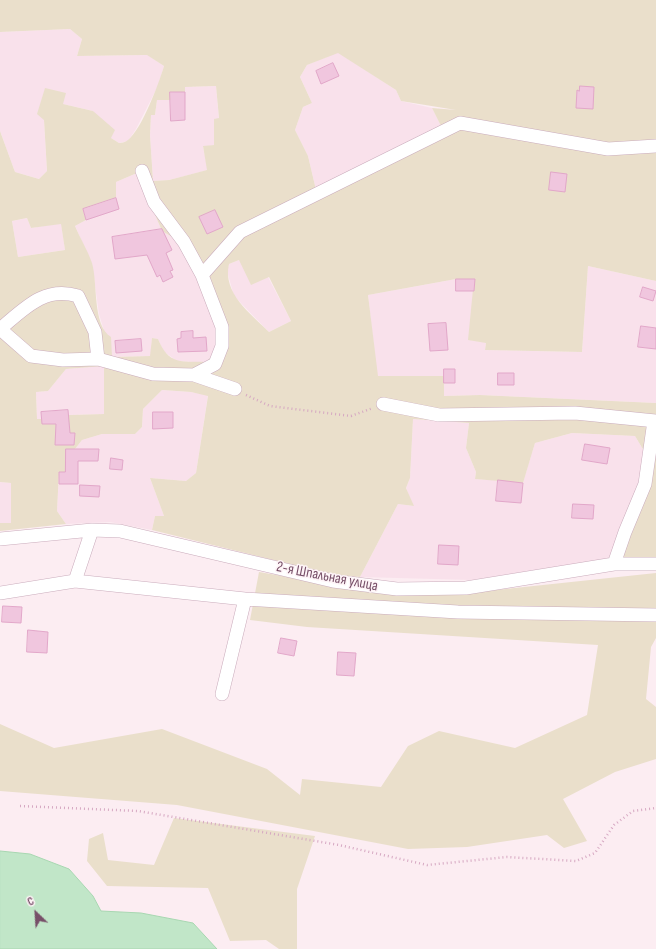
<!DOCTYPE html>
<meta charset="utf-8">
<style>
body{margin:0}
#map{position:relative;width:656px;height:949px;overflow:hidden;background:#fcedf2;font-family:"Sofia Sans Condensed",sans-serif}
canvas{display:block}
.north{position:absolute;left:16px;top:893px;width:40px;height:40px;-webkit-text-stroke:3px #fef4f7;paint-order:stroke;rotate:335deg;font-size:11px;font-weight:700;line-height:16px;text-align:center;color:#774f68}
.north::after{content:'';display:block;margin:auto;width:14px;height:18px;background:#774f68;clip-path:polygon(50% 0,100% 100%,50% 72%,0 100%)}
</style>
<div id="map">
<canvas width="656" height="949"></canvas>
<div class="north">С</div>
</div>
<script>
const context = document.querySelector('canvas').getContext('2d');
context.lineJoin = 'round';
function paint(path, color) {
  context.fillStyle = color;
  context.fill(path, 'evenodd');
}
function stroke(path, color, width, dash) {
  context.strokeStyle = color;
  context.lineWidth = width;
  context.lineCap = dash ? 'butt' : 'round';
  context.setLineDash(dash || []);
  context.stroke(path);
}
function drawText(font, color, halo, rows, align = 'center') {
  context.font = font + ' "Sofia Sans Condensed",sans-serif';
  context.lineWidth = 3;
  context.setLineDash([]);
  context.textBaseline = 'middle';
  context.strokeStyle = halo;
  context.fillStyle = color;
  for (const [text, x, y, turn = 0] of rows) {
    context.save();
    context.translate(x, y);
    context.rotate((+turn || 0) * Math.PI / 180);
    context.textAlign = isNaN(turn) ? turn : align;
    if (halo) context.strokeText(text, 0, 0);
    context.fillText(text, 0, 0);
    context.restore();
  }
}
const residential = new Path2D(`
 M70,29l12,10 -5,17 71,-1 16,11 -6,20 -22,43 -8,12 -9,2 -8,-5 -18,-27 -30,-7 -19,16 3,51 -8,8 -24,-7 -15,-41v-99z
 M338,52l58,38 5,11 31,7 9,18 -125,64 -8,-34 -13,-26 8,-23 9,-4 -12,-26 7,-12z
 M216,86l3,33h-5v26l-11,2 5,23 -39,10 -16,1 -3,-46 1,-20h4l2,-15 28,-1v-12z
 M137,173l25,58 20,12 37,87 -4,23 -9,10 -29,-2 -14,-10 -5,-12 -6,-1 -1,18 -39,1 -13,-43 -7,-50 -17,-38 11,-6 -3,-11 33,-10v-17z
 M27,218l4,10 30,-5 4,27 -47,7 -6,-36z
 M239,260l29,17 23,44 -22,11 -35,-36 -7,-25 2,-7z
 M588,266l68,15v122l-176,-8 -36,1v-20h-67l-9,-81 88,-16h19l-1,12 12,52 -1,7 97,2z
 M104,366v48l-35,1 -3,8 -24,1 -5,-5 -1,-27 12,-1 18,-22z
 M162,390l29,2 17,3 -12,78 -10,8 -36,-3 14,38h-9l-3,14 -42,-8 -44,2 -9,-13 2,-39 6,-10 17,-22 20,-6h33l7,-7 1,-18z
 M413,419l56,4 -3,25 10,24 -1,7 48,3 12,-39 37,-10 63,3 9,15 -3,32 -28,75 -142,22 -111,-3 38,-73 15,2 -7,-18 4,-10z
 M0,482l11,1v41l-11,-1z`);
const green = new Path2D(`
 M0,0h656v281l-68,-15 -6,86 -97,-2 1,-7 -18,-3 6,-61h-18l-88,16 10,81h66v20l36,-1 176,8v156l-43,-1 28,-75 3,-32 -9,-15 -63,-3 -37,10 -12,40 -48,-4 1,-7 -10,-24 3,-25 -56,-4 -3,59 -4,10 8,18 -16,-2 -38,73 -26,-2 -182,-45 3,-14h9l-14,-38 36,3 10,-8 12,-77 -17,-4 -29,-2 -19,19 -1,18 -7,7h-33l-20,6 -17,22v10h-6l-2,39 9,13 -66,7v-8h11v-40l-11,-1v-351l15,41 24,7 8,-8 -3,-51 -7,-6 8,-26 21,5 -3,11 30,7 22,19 -4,8 8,5c3,0 7,-1 9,-3 14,-11 31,-57 36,-74l-17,-11 -70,1 5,-17 -12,-10 -70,3zM338,53l58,37 5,11 55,9 -24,-2 9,18 -125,64 -8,-34 -13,-26 8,-23 9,-4 -12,-26 7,-12zM216,86l3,32 -5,1v26l-11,1 4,24 -38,10 -16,1 -3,-46 1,-20h4l2,-15h28v-13zM137,173l25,58 20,12 37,87 -4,23 -9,9c-26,-1 -37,3 -48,-23l-6,-1 -2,18 -38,1 -1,-20c-19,-12 -13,-54 -19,-74 -4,-12 -12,-25 -17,-37l11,-6 -3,-11 33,-11v-16zM27,218l4,10 30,-4 4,26 -47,7 -6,-36zM239,260l12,25 18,-8 22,44 -22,11c-18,-18 -47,-39 -40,-68zM104,366v48l-35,1v2l-4,1v5l-22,1 -1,-5h-5l-1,-27 12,-1 18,-22z
 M259,572l135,23 83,-3 179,-19v65l-5,9 -5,52 10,8v52l-41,13 -52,27 24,42 -23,7 -17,-13 -80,12 -59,2 -231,-44 -177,-14v-67l54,24 108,-19 105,40 33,26 2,-16 79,8 27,-41 31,-15 76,17 72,-33 11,-70 -291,-18 -57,-7z
 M174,818l141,18 -18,53v60h-18l-13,-9 -36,1 -22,-53 -101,-2 -20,-25 2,-22 14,-6 5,27 46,5z`);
const water = new Path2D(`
 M0,851l30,3 39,15 24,27 8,15 40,2 52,10 24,26h-217z`);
const building = new Path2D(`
 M333,63l6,13 -18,8 -5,-13z
 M580,86l14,1 -1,22 -17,-1 1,-18 2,1z
 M170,92h15v28l-14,1z
 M551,172l16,2 -2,18 -16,-2z
 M116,198l3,11 -33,11 -3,-11z
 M215,210l8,17 -16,7 -8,-17z
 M162,229l10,21 -6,3 7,17 -3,1 3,6 -10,5 -3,-7 -3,2 -10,-22 -32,4 -3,-22z
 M456,279h19l-1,12h-18z
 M643,287l13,4 -3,10 -13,-4z
 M446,323l2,27 -18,1 -2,-27z
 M641,326l15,2v21l-18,-2z
 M193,331v7l13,-1 1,14 -29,1 -1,-13 4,-1v-6z
 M141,339l1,12 -26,2 -1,-12z
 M444,369h11v14h-11z
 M498,373h16v12h-16z
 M68,410l2,23h5l-1,12h-19l1,-21h-14l-1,-12z
 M153,412h20v16l-20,1z
 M585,444l25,4 -3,16 -25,-4z
 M66,449h33l-1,12h-20v23h-19v-12h6z
 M111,458l12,2 -1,10 -12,-1z
 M498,480l25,3 -2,20 -25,-2z
 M80,485l20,1 -1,11 -19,-1z
 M573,504l21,1 -1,14 -21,-1z
 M439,545l20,1 -1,19 -20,-1z
 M3,606l19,1 -1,16 -19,-1z
 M28,630l20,2 -1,21 -20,-1z
 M281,638l16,3 -3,15 -16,-3z
 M338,652l18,1 -2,23 -17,-1z`);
const path = new Path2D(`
 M246,395l24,11 81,10 22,-8
 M20,806l118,5 201,34 88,20 80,-8 69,4 19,-8 19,-28 19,-14 23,-3`);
const minor = new Path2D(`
 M142,171l12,31 30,40 18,33 20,52v19l-7,18 -21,11
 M202,275l38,-43 220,-109 148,26 48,-3
 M0,329l31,27 32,4 35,-1 55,15 41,1 41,14
 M0,329c25,-21 44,-43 78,-33l17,36 3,27
 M383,404l56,11 136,-2 81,8
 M0,539l92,-9 28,1 213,50 64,8 69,-1 148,-24h42
 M614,564l11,-32 20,-48 9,-63
 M75,581l170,18 213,13 198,3
 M0,593l75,-12 17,-51
 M222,694l23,-95`);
const streetNames = [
 ["2-я Шпальная улица",327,577,11]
];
paint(residential, '#f9e1eb');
paint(green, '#eadfcb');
paint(water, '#c1e6c8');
stroke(water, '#a8d7b1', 1);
paint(building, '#f0c6de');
stroke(building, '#e2a7c9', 1);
stroke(minor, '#caacbc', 14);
stroke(path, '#d6a8c2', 2.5, [1, 3]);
stroke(minor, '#fff', 13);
drawText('15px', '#774f68', '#fef4f7', streetNames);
</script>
